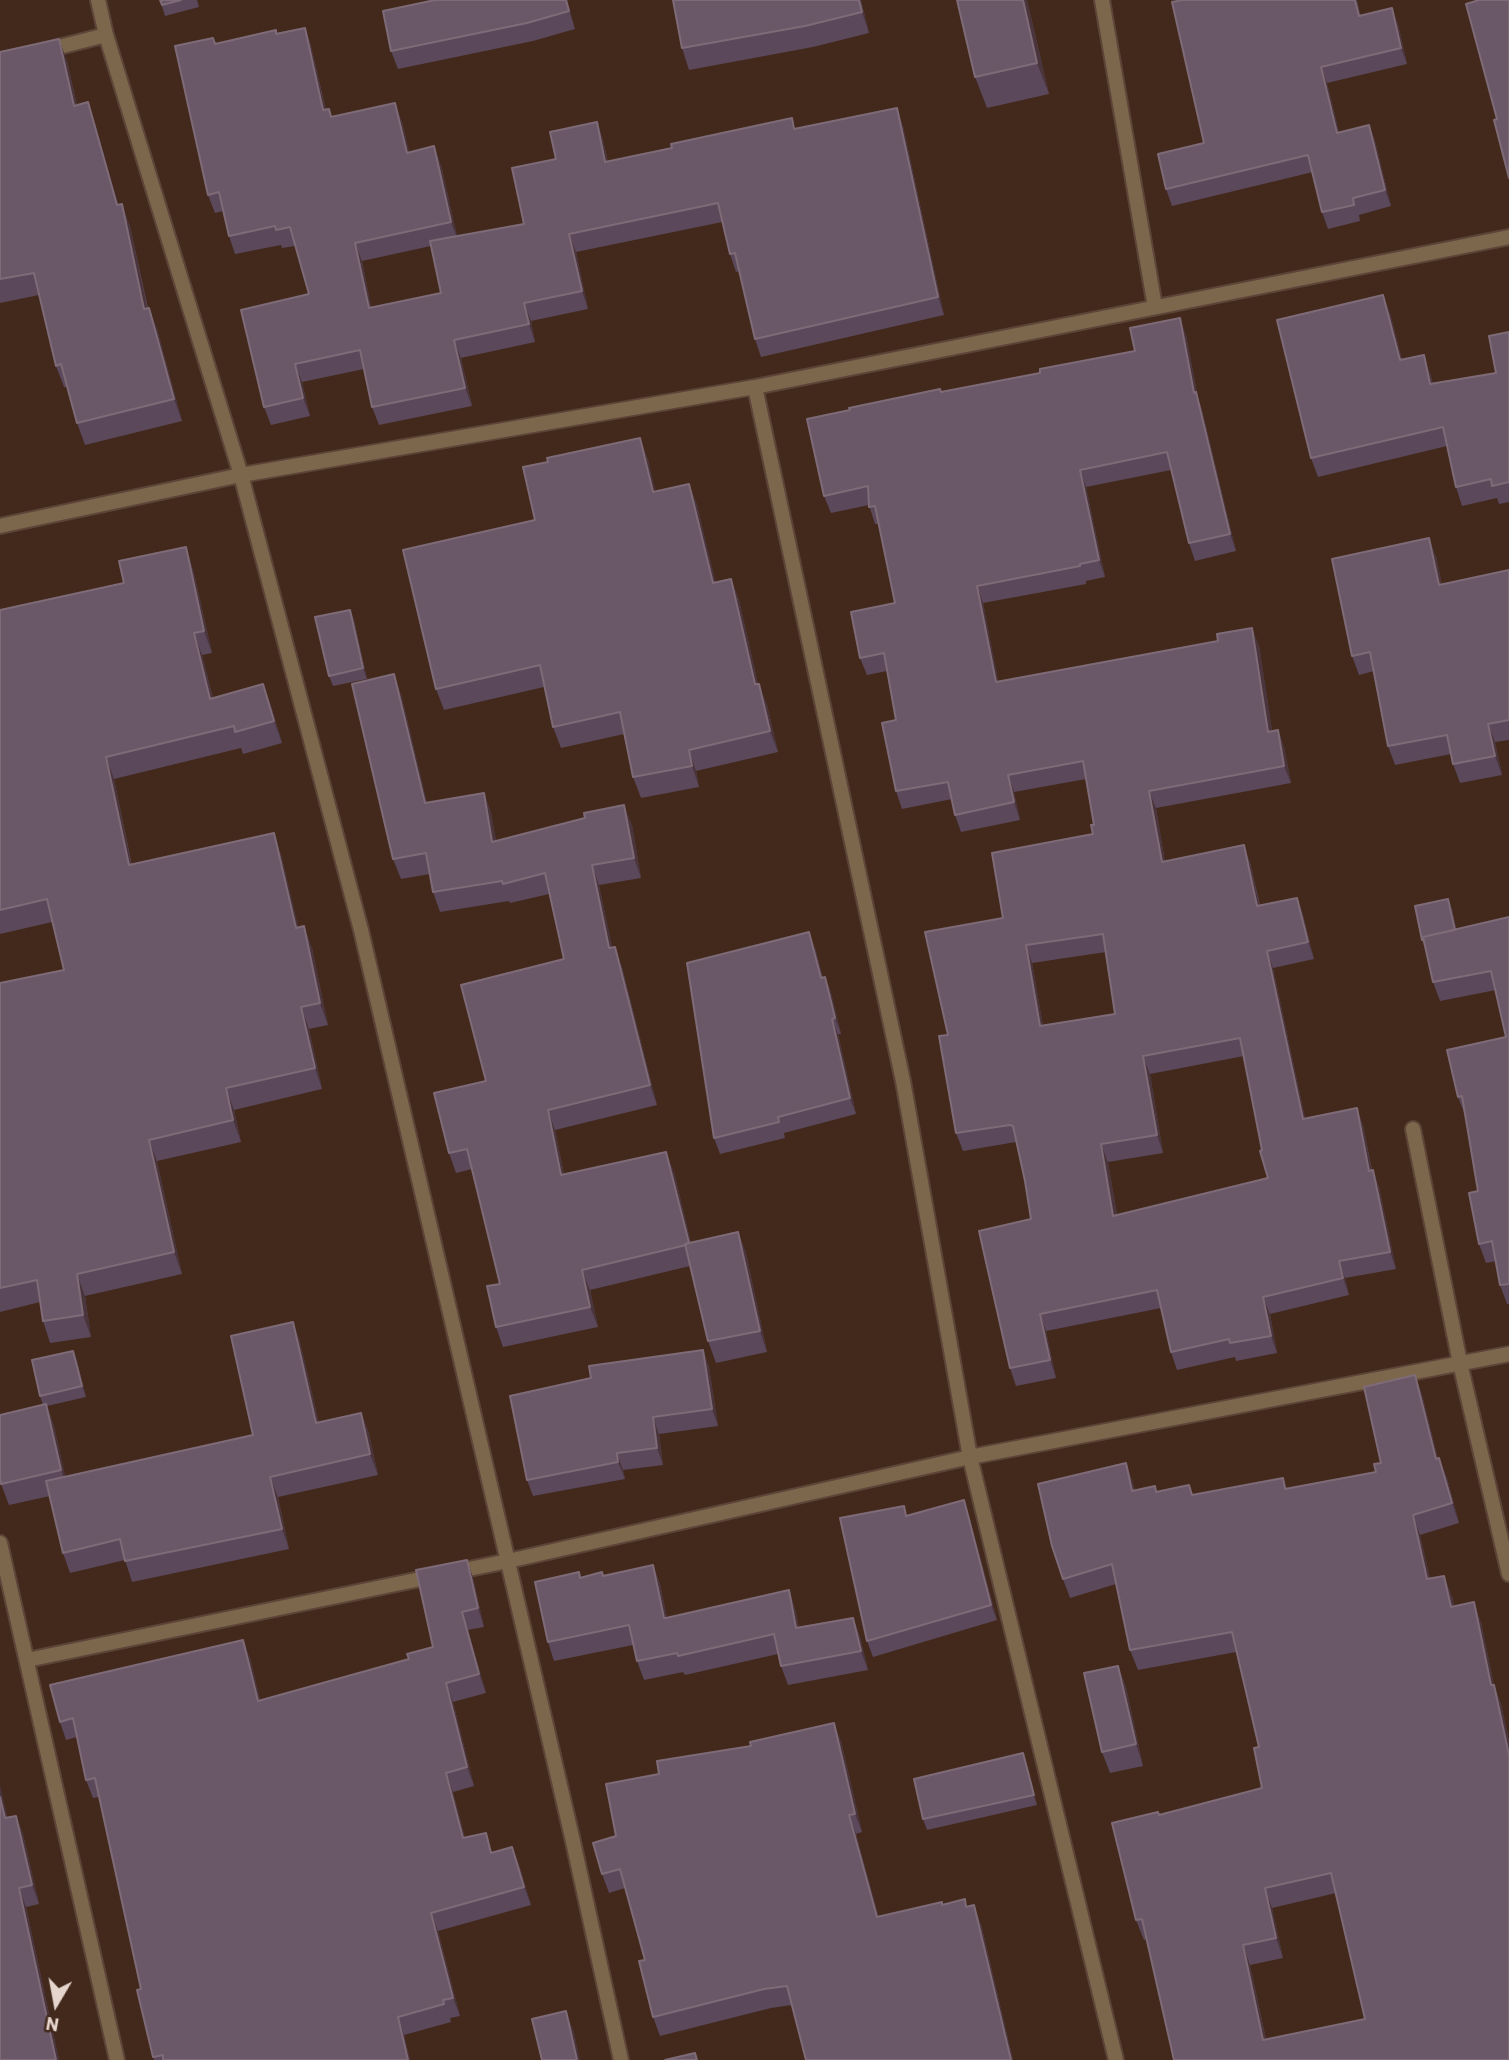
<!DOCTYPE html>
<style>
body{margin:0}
#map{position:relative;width:1509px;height:2060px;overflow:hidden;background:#42291c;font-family:Barlow,sans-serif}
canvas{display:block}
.north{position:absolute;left:21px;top:1969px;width:70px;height:70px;-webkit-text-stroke:5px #42291c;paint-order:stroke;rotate:190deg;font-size:19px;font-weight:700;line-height:28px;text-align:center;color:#e6d5cd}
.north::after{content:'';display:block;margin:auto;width:24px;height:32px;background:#e6d5cd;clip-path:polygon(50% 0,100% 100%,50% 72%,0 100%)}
</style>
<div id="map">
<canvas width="1509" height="2060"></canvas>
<div class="north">N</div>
</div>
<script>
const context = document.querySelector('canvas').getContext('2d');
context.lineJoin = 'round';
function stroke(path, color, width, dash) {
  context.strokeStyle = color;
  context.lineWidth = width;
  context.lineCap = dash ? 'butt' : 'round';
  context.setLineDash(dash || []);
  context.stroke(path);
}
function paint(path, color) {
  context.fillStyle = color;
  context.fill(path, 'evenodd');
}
const minor = new Path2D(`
 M98,0l8,35 135,440 120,455 211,907 49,223
 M1102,0l53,307
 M43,51l63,-16
 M755,387l148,694 67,376 146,603
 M0,526l241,-51 514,-88 754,-150
 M1413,1129l47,234 49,211
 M0,1543l117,517
 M27,1660l481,-99 462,-104 539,-103`);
const wall = new Path2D(`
 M160,0h37l2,7 -34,9z
 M435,0h132l8,29 -42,12 -135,28 -7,-18z
 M861,0l8,33 -56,14 -124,23 -7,-22z
 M1027,0l22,94 -62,14 -12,-31z
 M1182,0h175l3,15 38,9 9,40 -80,19 12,49 30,-7 6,16 16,65 -32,9 1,6 -32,8 -6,-17 -9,-40 -141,34 -6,-17 38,-46z
 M305,28l6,18 15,64 3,-1 3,8 70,5 7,30 32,13 16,71 67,-12 32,-65 41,-37 6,18 5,22 188,-33 107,-3 41,189 -183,42 -6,-18 -15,-68 -4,1 -6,-18 -8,-32 -146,30 12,57 -57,12 4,21 -74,16 11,48 -93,19 -7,-18 -8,-38 -62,13 8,34 -39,9 -7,-18 45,-113 -14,-48 -13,2 -1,-3 -46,9 -6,-18 -6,-25 -8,2 -7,-18 5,-157 3,5zM431,246l10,47 -70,14 -9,-46z
 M0,52l67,9 10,44 11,-3 7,22 23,81 12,21 18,82h1l8,21 25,92 -97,24 -8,-22 -10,-36h-3l-8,-21 -17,-71 -39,8z
 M1390,313l12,47 28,13 3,11 63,-11 13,-41v170l-10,2 -2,-6 -35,8 -6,-19 -9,-41 -129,31 -7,-19z
 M1186,335l12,63 4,12 34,141 -41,10 -6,-18 -18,-73 -85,17 19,90 -19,4v3l-103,19 15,79 261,-37 13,86 6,-1 6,17 7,36 -135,25 9,54h85l10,43 37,-7 6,17 11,44 -41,9 32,150 58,7 9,45 7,17 17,82 -51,9 4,17 -79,19 7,39 -41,8 -1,-4 -58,13 -6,-18 -10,-44 -115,23 10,47 -40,8 -6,-18 21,-149 -6,-38 -9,-39 -53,9 -7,-18 -8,-98 55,-117 90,-84 1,-9 -8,-46 -72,13 6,28 -59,12 -6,-17 -3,-16 -50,10 -6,-18v-71l-9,-49 -20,4 -7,-17 35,-55 -16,-79h-4l-6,-19 -38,8 -7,-17 117,-104 99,-19 95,-22zM1106,952l9,62 -72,12 -11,-63zM1244,1056l24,122 -151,37 -9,-53 55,-9 -13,-79z
 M640,438l8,22 7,32 34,-8 8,21 18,77 16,-3 8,21 19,84 9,21 11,47 -82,19 3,16 -58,11 -8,-21 -9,-43 -63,14 -8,-21 -9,-40 -100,23 -8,-21 99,-169z
 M1436,556l6,29 67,-15v170l-14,2 7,33 -42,8 -7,-19 -2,-10 -56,11 -7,-19 -14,-75 -15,4 -7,-19z
 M193,569l19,84 -10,2 11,43 58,8 11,37 -39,11 -2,-6 -127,31 18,86 149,-11 17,74 14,20 16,77 -19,4 13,60 -88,21 7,32 -84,19 25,113 -97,22 6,41 -41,6 -7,-22 -3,-19 -40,10v-329l64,-13 -12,-48 -52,12v-324z
 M350,610l4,10 13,59 -34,7 -4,-10z
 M401,694l26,109 57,-10 7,20 5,28 136,-16 9,53 -42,7 13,63 10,19 35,138 -102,25 9,44 110,-2 17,71 47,-11 8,21 21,99 -51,11 -8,-22 -18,-75 -100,24 8,37 -95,20 -7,-20 4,-43 -28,-115 -16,4 -7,-20 37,-72 78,-122 -15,-65 -39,9 -1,-2 -69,11 -7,-20 -3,-18 -29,5 -8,-20z
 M1448,899l4,10 4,21 53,-13v387h-2l-7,-19 -4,-24 -10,2 -7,-19 -1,-53 -13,-76 -7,-18 48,-60 -10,-47 -56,11 -7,-19 -7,-32 -4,-10z
 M815,948l8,30 2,-1 6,16 10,41h-3l18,80 -72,19 1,5 -65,16 -6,-16z
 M293,1322l7,20 19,81 42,-10 8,21 9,41 -100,22 11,52 -157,33 -7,-22 -55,13 -7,-20 -13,-57 -41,9 -8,-21 42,-79 -3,-9 33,-45 4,10 9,36 -39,9 7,20 11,51 188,-42z
 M703,1350l6,17 9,59 -59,8 4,31 -40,5 2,9 -92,17 -6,-16 64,-102z
 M1415,1375l7,20 16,64 9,19 12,45 -39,12 10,44 22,17 2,10 27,16 13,63 7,19 8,37v319h-335l-27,-121 -3,1 -8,-20 23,-105 103,-27 -3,-41 -23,-95 -98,18 -8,-20 -14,-66 -46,14 -7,-19 63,-116 9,27 58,5 90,-17 4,11 89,-17 5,-9zM1336,1893l29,126 -99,20 -16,-74 33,-7 -11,-50z
 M908,1516h61l28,104 -124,37 -6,-16z
 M467,1560l6,18 11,49 -16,3 18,63 -33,9 21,84 -21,6 12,46 28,14 19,-5 7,18 12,40 -93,26 22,85 -10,2 1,4 -47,13 6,25h-256l-17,-70 4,-1 -42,-192 -6,1 -7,-18 -9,-43 -11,3 -6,-18 190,-64 10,42 149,-41 24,-12z
 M653,1565l7,19 7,34 122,-28 6,19 4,19 54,-10 7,19 8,33 -80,15 -7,-19 -3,-12 -93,21 -2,-3 -39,8 -7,-19 -4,-16 -79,16 -6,-19 31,-70 2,5 23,-1z
 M1118,1666l8,21 17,79 -33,7 -8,-21z
 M841,1741l21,91 -6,2 22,82 65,-11 25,2 13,17 32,136h-207l-14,-55 -21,3 -111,28 -7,-19 -8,-57 -20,-72 -16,5 -7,-19 14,-38z
 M1023,1753l14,52 -110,25 -4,-11z
 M16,1816l7,18 16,70 -13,3 33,153h-59l7,-242z`);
const shadedWall = new Path2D(`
 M566,0h1l8,29 -6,-18z
 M859,0h2l8,33 -7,-21z
 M1023,0h4l22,94 -12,-31z
 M1355,0h2l8,32 -6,-16z
 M1392,8l6,16 9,40 -6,-16z
 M305,28l6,18 19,83 -7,-19z
 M59,39l8,22 15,67 -8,-22z
 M1321,67l6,16 16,66 -6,-16z
 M88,102l7,22 30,103 -8,-22z
 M395,103l7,19 12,49 -7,-18z
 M897,108l6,18 41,189 -6,-18z
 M597,122l6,18 9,41 -7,-19z
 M1369,125l6,16 16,65 -6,-16z
 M434,146l7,19 17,75 -7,-18z
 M122,204l8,22 22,105 -8,-22z
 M569,234l7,18 12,57 -6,-18z
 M355,243l7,18 13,65 -6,-18z
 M1383,295l7,18 17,66 -7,-19z
 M524,303l7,18 4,21 -6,-18z
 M149,308l8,21 25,92 -8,-22z
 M1180,318l6,17 12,63 4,12 34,141 -6,-17 -36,-141z
 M454,340l7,18 11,48 -7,-18z
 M1424,355l6,18 7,30 -7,-19z
 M295,364l7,18 8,34 -7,-18z
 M640,438l8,22 13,53 -8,-21z
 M1080,470l6,17 19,90 -6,-17z
 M689,484l8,21 24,99 -8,-21z
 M1429,538l7,18 10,48 -7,-19z
 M186,547l7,22 19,84 -8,-22z
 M731,579l8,21 24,106 -8,-22z
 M977,586l6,17 19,96 -6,-17z
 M350,610l4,10 13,59 -4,-11z
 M1252,628l7,17 16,104 -7,-17z
 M194,633l8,22 16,65 -8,-21z
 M394,674l7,20 31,129 -7,-20z
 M263,684l8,22 11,37 -8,-22z
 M759,684l8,21 11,47 -8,-21z
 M1488,724l7,18 7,33 -7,-19z
 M1278,730l6,17 7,36 -7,-17z
 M689,750l7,21 3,16 -7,-21z
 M106,757l8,22 22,108 -7,-22z
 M1008,775l6,17 6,28 -6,-18z
 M1149,791l7,17 12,72 -6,-18z
 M484,793l7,20 9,49 -8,-20z
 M624,805l8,20 9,53 -7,-20z
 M274,833l7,21 23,96 -8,-22z
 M1244,845l6,17 13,61 -6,-17z
 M592,865l7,20 18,83 -8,-20z
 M1297,898l6,17 11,44 -6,-17z
 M1448,899l4,10 8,35 -4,-11z
 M304,926l8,22 16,77 -8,-22z
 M809,932l6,16 12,46 -6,-16z
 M1026,945l6,18 14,80 -6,-17z
 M615,947l7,20 35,138 -7,-20z
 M1267,951l6,17 36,168 -6,-17z
 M825,977l6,16 10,41 -6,-16z
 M301,1007l8,22 13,60 -7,-21z
 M832,1019l6,15 18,80 -6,-16z
 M1143,1056l7,18 13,79 -6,-18z
 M226,1088l8,22 7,32 -8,-22z
 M1357,1108l6,17 12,63 -6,-17z
 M548,1110l7,20 13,64 -7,-19z
 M149,1140l8,21 25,113 -8,-22z
 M1101,1144l7,18 12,72 -7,-18z
 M666,1152l8,20 22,92 -7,-20z
 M1373,1170l6,17 17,82 -6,-17z
 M738,1232l8,21 21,99 -7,-21z
 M1339,1261l6,17 4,17 -6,-17z
 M582,1270l8,20 8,37 -8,-20z
 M77,1274l8,22 6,41 -8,-22z
 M1263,1297l7,17 7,39 -6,-17z
 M1040,1314l6,17 10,47 -6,-18z
 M293,1322l7,20 24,102 -8,-21z
 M703,1350l6,17 9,59 -6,-17z
 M73,1351l4,10 9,36 -4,-11z
 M1415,1375l7,20 21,84 -7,-20z
 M46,1404l8,22 15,66 -8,-22z
 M361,1413l8,21 9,41 -8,-21z
 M653,1417l6,17 4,31 -6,-17z
 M617,1453l6,17 2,9 -7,-17z
 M1439,1458l8,20 12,45 -7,-20z
 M1126,1463l7,20 7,27 -8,-19z
 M270,1477l8,20 11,52 -7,-20z
 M964,1500l5,16 28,104 -6,-15z
 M1413,1515l7,20 15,64 -8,-20z
 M467,1560l6,18 11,49 -6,-19z
 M653,1565l7,19 11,52 -7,-18z
 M1444,1576l8,20 6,30 -7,-19z
 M789,1590l6,19 8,38 -7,-19z
 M1474,1602l7,20 17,83 -7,-20z
 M462,1612l6,18 18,63 -7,-19z
 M853,1618l7,19 8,33 -7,-19z
 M243,1640l7,18 15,61 -7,-18z
 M1118,1666l8,21 17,79 -7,-22z
 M446,1683l7,19 21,84 -7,-19z
 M1494,1685l7,19 8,37v14z
 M834,1723l7,18 21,91 -7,-18z
 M1023,1753l4,11 10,41 -3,-10z
 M446,1773l7,19 17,64 -7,-18z
 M0,1785l12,52 -7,-19 -5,-21z
 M849,1815l7,19 28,101 -7,-18z
 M16,1816l7,18 16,70 -7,-19z
 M512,1847l7,18 12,40 -7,-18z
 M19,1888l7,19 33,153h-3z
 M1265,1888l7,20 11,50 -7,-20z
 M974,1905l7,19 32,136h-2z
 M431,1913l7,18 22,85 -7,-18z
 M1243,1945l7,20 20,94 -7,-19z
 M566,2011l8,21 6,28h-3z
 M398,2017l6,18 6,25h-2z`);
const building = new Path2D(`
 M160,0h21l-19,5z
 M435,0h131l3,11 -42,12 -136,28 -8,-40z
 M673,0h186l3,12 -57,14 -123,22z
 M957,0h66l14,63 -62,14z
 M1182,0h173l4,16 33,-8 9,40 -80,19 16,66 32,-8 16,65 -32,8 1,7 -32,7 -14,-57 -142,34 -8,-35 46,-11 -32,-141z
 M1479,0h30v178l-15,-58 3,-1 -31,-115z
 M305,28l18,82 6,-1 2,8 64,-14 12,50 27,-7 17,76 -96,21 14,65 72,-15 -11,-52 94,-17 -12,-56 44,-9 -6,-27 47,-10 8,40 67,-14 -1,-4 121,-26 2,11 103,-21 41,189 -183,42 -20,-86 -5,1 -12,-51 -149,31 13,57 -58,12 5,21 -75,16 11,48 -93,19 -12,-57 -65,14 8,34 -39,9 -23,-97 68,-16 -19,-67 -14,3 -1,-4 -46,10 -10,-44 -11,3 -33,-149 38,-8 2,6 61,-14v4z
 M59,39l15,67 14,-4 29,103 5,-1 22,105 5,-1 25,91 -97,24 -16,-59 -5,2 -22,-93 -34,6v-227z
 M1383,295l17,65 24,-5 6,29 66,-11 -7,-37 20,-4v150l-17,4 -1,-7 -35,8 -13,-60 -132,31 -34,-138z
 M1180,318l14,75 2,-1 34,142 -41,9 -22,-91 -87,18 19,90 -19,4v2l-103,20 19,96 222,-41 -1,-7 35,-6 16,104 10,-2 6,36 -135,25 13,71 82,-17 13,61 40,-8 11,44 -41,9 36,168 54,-11 12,63 4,-1 17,82 -51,9 4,17 -80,19 8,39 -41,7 -1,-4 -58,13 -14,-62 -117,24 10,46 -40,8 -31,-137 52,-12 -6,-38 -12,-55 -3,-1 -54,8 -17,-97 9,-1 -23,-103 78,-14 -11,-65 101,-19 -2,-9h3l-11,-64 -75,14 6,27 -59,13 -7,-33 -52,9 -14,-68 14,-3 -12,-67 -24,5 -9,-46 44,-9 -20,-97 -6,1 -1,-21 -44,10 -17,-77 43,-9 -1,-2 91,-19 1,3 99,-19v-4l95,-18 -5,-23zM1103,934l12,80 -75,12 -14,-81zM1240,1038l22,112 -2,1 8,27 -155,38 -12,-72 56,-9 -14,-79z
 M640,438l13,54 36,-8 24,99 18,-4 24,105h4l11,47 -81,19 3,16 -59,11 -13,-65 -67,15 -13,-62 -104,24 -33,-139 132,-30 -12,-53 25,-5 -1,-4z
 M1429,538l10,47 70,-15v150l-21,4 7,32 -42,8 -6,-29 -59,11 -18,-94 -18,4 -20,-97z
 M186,547l18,84 -10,2 16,66 53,-15 11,37 -39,11 -1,-6 -128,31 23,108 145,-32 22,95 8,-2 16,77 -19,4 14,61 -89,20 7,32 -84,20 25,112 -97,22 6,41 -40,6 -6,-41 -37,8v-305l64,-13 -17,-71 -47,11v-300l124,-27 -5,-22z
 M350,610l13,58 -34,8 -14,-59z
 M394,674l31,129 59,-10 8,49 93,-24 -1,-5 40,-8 10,53 -42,7 17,83 6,-1 35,138 -102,25 13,65 105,-23 23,91 -4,1 1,1 -104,25 8,37 -94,20 -9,-41 13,-2 -33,-135 -18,4 -15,-60 52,-12 -25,-96 103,-26 -19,-86 -42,11 -1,-3 -69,11 -7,-39 -33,6 -41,-175z
 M1448,899l7,31 -32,7 1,3h-2l-7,-34z
 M1509,917v367l-9,1 -8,-44 -13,3 -10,-51 9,-2 -16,-95 -4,1 -11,-47 59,-13 -15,-66 -58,11 -10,-45z
 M809,932l12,46 4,-1 10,41 -3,1 18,79 -72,19 1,5 -65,16 -27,-175z
 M738,1232l22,99 -52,10 -23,-97z
 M293,1322l23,101 45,-10 9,41 -100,23 12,52 -157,32 -5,-22 -57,14 -17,-72 207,-46 -22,-99z
 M703,1350l9,59 -59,8 4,31 -40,5 1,9 -91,18 -17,-84 81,-18 -2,-12z
 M73,1351l9,35 -42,10 -8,-36z
 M1415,1375l21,84 3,-1 13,45 -39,12 14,64 17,-3 7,31 23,-5 17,83h3l15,70v305h-335l-32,-141 -6,1 -24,-97 46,-11 1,3 103,-27 -8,-40 5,-1 -27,-115 -102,18 -18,-86 -49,15 -11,-33 -14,-62 88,-21 6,28 23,-5 1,6 33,-7 3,10 91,-17 2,11 91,-17 -2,-8 7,-1 -17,-76zM1331,1873l34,146 -102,21 -20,-95 33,-7 -11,-50z
 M46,1404l15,66 -60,14 -1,-6v-63z
 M964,1500l27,105 -124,36 -27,-123 64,-12 2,10z
 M467,1560l11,48 -16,4 17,62 -33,9 21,84 -21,6 17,65 23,-5 5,20 21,-6 12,40 -93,26 22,85 -10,2 1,4 -46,13 10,43h-245v-5l-10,2 -16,-67 4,-1 -46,-211 -9,2 -13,-62 -13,4 -10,-37 193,-45 15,61 151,-42 -2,-5 26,-7 -17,-77z
 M653,1565l11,53h2l123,-28 7,38 57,-10 8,33 -80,15 -7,-32 -96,22 -1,-3 -40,8 -8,-36 -81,17 -13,-60 44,-10 1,6 22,-6 1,4z
 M1118,1666l18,78 -34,8 -18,-79z
 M834,1723l21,91 -6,1 28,102 65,-15v3l23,-6 1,8 8,-2 37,155h-205l-19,-74 -23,3 -111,28 -14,-56 6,-1 -25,-91 -18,5 -9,-31 23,-7 -10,-52 53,-10 -2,-13 94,-15 -1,-4z
 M1023,1753l11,42 -111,24 -9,-40z
 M0,1797l5,21 11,-2 16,69 -13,3 37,172h-56z
 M566,2011l11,49h-35l-10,-41z
 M695,2053l2,7h-32z`);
stroke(minor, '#5c4538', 18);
stroke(minor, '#7d674c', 14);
paint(wall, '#5b485b');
paint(shadedWall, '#4b353c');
paint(building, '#6a5767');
stroke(building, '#7e6b77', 2);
</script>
